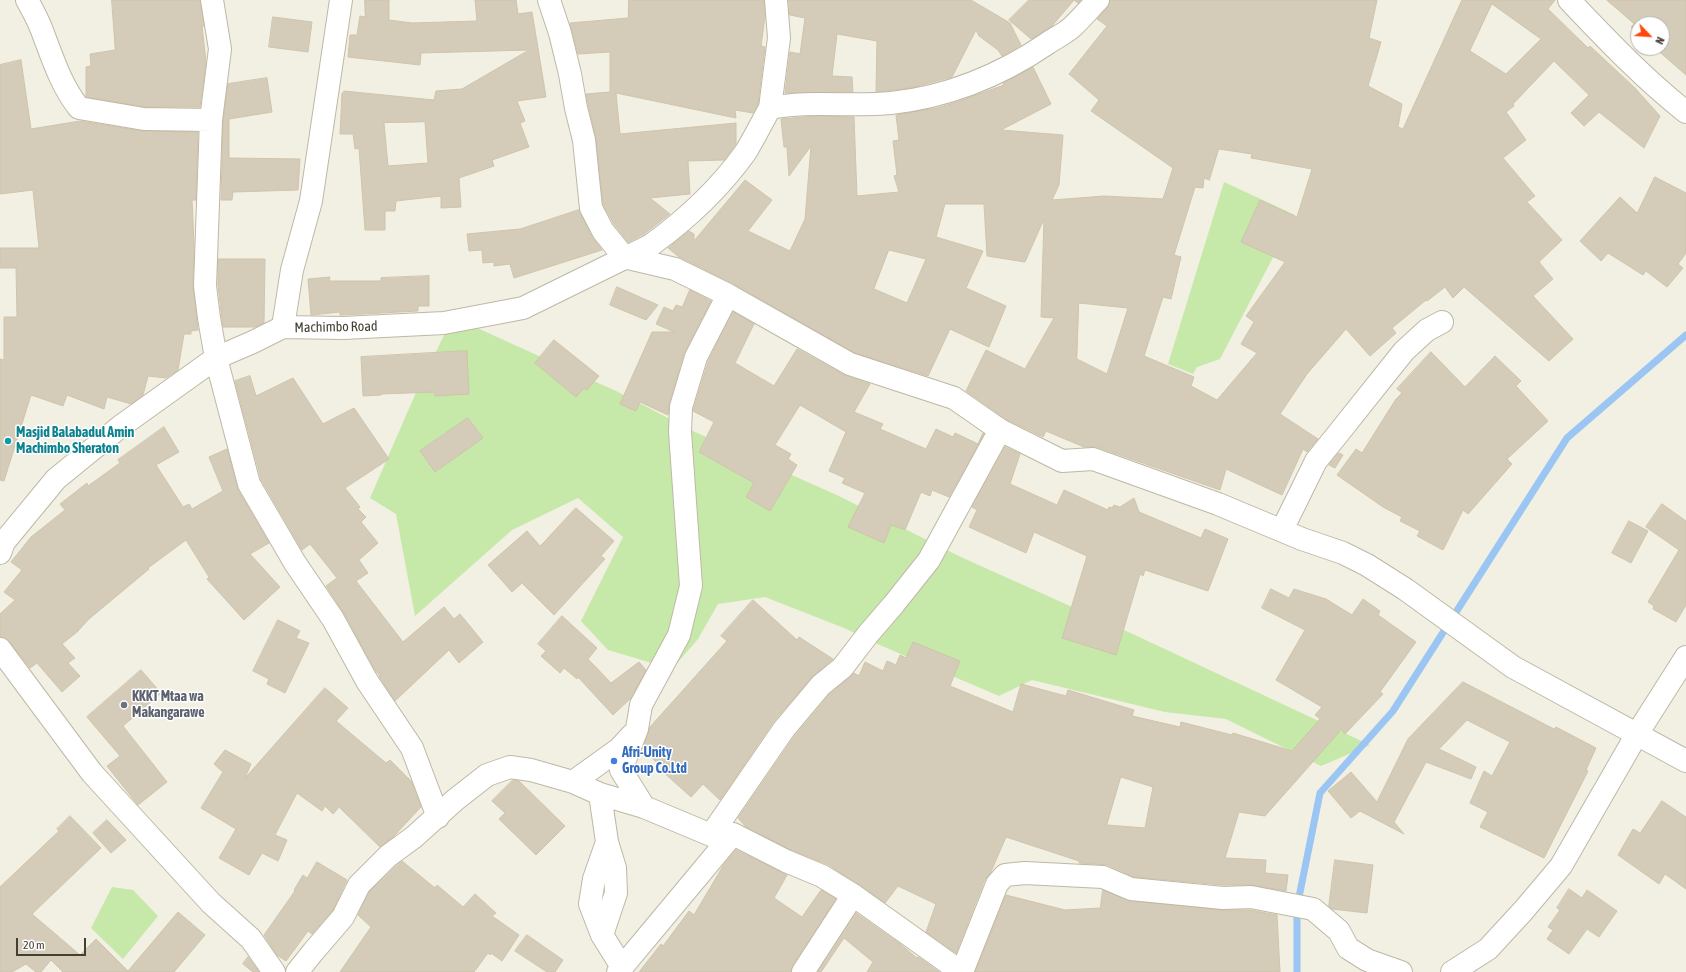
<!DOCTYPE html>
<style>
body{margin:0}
#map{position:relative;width:1686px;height:972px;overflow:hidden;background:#f2efe3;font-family:"Asap Condensed",sans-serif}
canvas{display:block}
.north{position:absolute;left:1630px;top:16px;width:40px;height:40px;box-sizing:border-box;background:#fff;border:1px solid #b4b2ad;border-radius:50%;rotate:115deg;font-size:11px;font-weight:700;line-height:16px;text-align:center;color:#443f33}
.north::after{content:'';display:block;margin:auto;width:14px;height:18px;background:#ff480d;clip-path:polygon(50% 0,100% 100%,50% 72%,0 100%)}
.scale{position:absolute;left:16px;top:938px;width:70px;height:18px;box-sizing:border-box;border:2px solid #443f33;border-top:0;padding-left:5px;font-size:12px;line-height:14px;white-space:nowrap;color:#443f33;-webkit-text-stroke:3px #fff;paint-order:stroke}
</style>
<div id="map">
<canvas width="1686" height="972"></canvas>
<div class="north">N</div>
<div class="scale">20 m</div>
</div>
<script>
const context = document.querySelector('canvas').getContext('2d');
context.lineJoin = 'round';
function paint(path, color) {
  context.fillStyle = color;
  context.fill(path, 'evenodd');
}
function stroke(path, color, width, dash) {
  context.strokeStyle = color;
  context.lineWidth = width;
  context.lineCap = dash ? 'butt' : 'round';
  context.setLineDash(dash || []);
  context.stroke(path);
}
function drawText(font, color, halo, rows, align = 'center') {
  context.font = font + ' "Asap Condensed",sans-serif';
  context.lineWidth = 3;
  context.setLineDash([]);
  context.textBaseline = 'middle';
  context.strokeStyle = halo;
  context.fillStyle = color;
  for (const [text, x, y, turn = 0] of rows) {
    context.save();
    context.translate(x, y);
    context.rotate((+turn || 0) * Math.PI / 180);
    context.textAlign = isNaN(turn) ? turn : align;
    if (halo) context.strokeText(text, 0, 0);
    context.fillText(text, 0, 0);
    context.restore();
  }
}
const green = new Path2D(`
 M1224,182l71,33 -75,144 -23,8 -4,7 -25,-10z
 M453,317l163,74 79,41 144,64 124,62 174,78 233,109 -49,21 -95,-47 -61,-7 -133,-32 -33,16 -117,-50 -38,-18 -79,-31 -47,7 -20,35 -26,30 -64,-19 -27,-29 42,-84 -45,-39 -66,32 -97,86 -19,-102 -26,-16 48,-110z
 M112,887l21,3 25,26 -35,43 -32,-31z`);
const stream = new Path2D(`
 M1297,972v-65l23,-114 73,-82 174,-273 119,-103`);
const building = new Path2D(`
 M112,0h88l4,26h-2l4,36 -6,45h-55l-59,-10v-30l5,-1 -1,-12 25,-4z
 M365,0h24v20l23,3 65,-2 -2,-21h41l2,14 14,-2 14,85 -29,4 8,20 -5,2 9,24 -37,13 2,6 -35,12 2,29 -20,1v-12l-45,5 -1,10h-10v19h-20l-6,-82 -4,1 -2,-15h-13l2,-41h1l1,-2 90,9 2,-9 26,-2 67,-39 -108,3 -1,12 -72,-8 2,-22h7l3,-19 5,1zM425,122l3,41 -40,3 -4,-43z
 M629,0h135l1,16 -4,30 4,1 -7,57 -5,9 -18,-3 1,8 -120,-25 4,41 116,-11v21l-12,16 -36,1 2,33 -40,4 20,16 -26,20 -16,8 -14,-18 -11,-20 -7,-65 -10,-45 24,-2v-40l-32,2 -8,-31 58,-5z
 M789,0h182l39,23 11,22 -19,11 -4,-6 -19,-14 -3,-6 -24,47 -42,11 -34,4 1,-51 -40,-7 -5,42 20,1 1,15 -68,1 5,-41 10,2 5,-36 -15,-3z
 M1029,0h52l-3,3 -4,-3 -22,26 -21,13 -22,-19z
 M1110,0h267l-8,38 12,4 -13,44 34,18 -4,23 5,2 59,-129h93l-7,9 40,39 2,-2 45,42 25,28 -16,32 -45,-36 -15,14 -13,-13 18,-18 -35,-34 -41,43 1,2 -8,6 20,28 -23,18 32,38 -8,6 35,38 -23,22 14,17 -20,17 40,43 -24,22 -85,-74 -11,11 -8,-11 -18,14 -1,-1 -34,28 4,5 -26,23 -24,-27 -39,45 -27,40 38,25 -11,13 -4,-3 -21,46 -56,-26 -6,21 -123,-43h-13l-38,-16 -3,6 -37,-18 -40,-28 20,-41 39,19 29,-51 -13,-1 3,-98 -19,43 -38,-6 -3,-52h-39l-9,33 47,14 -17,37 40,18 -17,41 -39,-18 -22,47 -73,-23 -121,-69 -55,-27 -11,-9 21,-17 5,3v7l51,-61 27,20 -24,31 42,20 15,-32 6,-73 -22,30 -2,-29h-3l-3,-28 34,-3 39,1 3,79 42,-4 -5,-16 3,-1 -4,-34 6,-1 -3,-25 41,-7 20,-6 47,-17 -1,-2 30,-16 18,37 -50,26 62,5 -4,50 -7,15 52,-4 59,3 10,-31 -82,-57 8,-11 -30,-26 38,-48 -10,-7 10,-11zM1492,4l49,35 -35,35 -36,-23zM1219,149l33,5 -1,4 61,11 -15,48 -37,-17 -19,42 44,20 -39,54 8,6 -13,22 16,9 -40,47 -26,-14 3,-9 -50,-21 19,-59 8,2 10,-42 -7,-2 21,-68 8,1 1,-10 5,2zM889,250l37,9 -19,44 -33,-14zM1079,303l49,5 -21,66 -30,-15z
 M1607,0h79v75l-31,-27h7v-24h-24v9l-7,-6 3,-3z
 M273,17l39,5 -4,30 -39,-5z
 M21,60l10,69 49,-8 62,10 56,1 -2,68h-4l2,44 -1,43 5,43 -7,1v3h-7l-6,36 -12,8 -18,-2 -5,19 -12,9 -24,-7 -3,12 -37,-14 -4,11 -32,-11 -27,86 -4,-1v-121l4,1v-43h13l-1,-49h-16v-20h39l-6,-58 -33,4v-129z
 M267,78l5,34 -43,7v39l71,1 -2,31 -65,2 -1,8h-11l2,-79 5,-37z
 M1655,177l31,16v60l-8,11 5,4 -16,19 -21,-16 -3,4 -35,-22 -7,8 -21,-20 40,-44 17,16z
 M579,210l13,27 10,13 -88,28 -4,-14 -16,2v-4l-11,1 -1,-13 -13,1 -2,-17 53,-5z
 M218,259h47l-1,64 -9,4h-32l-5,-42z
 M429,276v30h-11v5l-75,4h-3v-3l-29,3 -3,-36 22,-2 -1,4h52v-3z
 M617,287l41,18 -12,15 -36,-15z
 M690,290l21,11 -27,52 -15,51 -1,11 -28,-13 -4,9 -16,-7 32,-72h22l-18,-8 8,-17 9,4 3,-6 6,2z
 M733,312l21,12 -19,39 39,23 23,-37 47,26 26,9 -16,28 29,12 -3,5 46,20 10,-20 17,8 2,-4 23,11 5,-11 1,1 -35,63 -17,-7 -2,6 -9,-4 -16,38 -14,-5 -7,18 -36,-16 17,-34 -23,-10 3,-5 -16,-7 17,-39 -46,-27 -25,40 16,9 -3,5 9,6 -27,46 -24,-14 8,-14 -55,-31 15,-30 -21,-11 15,-49z
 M554,340l45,36 -12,14 -3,-2 -8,9 -41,-34z
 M467,351l2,43 -34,2v-4l-54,2v1l-18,1 -2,-39z
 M1431,352l34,35 30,-31 26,25 -5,5 32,35 -41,38 5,5 -44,50 -5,-4 -20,40 -26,-14 3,-5 -20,-10 2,-4 -19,-10 -46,-32 19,-26 6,4 34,-54 6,-6 -5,-4z
 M250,376l6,20 37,-18 30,46 31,-16 35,51 -44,29 15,19 -2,2 8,8 -5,5 17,21 -19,17 9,13 -12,8 47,61 41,-35 10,12 6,-5 23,28 -24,21 -10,-13 -54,51 -16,-25 2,1 -6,-7 -31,-57 -18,-27 11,-8 -27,-34 -8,6 -41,-71 -26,-98z
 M468,418l15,20 -48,34 -15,-21z
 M164,427l15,25 -23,13 27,42 6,-3 3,5 31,-18 -14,-34 18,-8 11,41 31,53 -19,11 30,33 -36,33 -37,-41 2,-2 -23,-37 -38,28 1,1 -60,50 -12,13 -15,12 13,14 -7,5 12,13 -18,16 -25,-29 -7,5 -20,-26 -5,-4 -5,-1v-23l15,-14 -11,-8 18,-22 -11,-8 20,-25 34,-27 -5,-6 27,-21 1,3 32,-23 -2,-3z
 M1005,447l15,7 -10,30 47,21 7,-15 44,20 1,-3 3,1 2,-3 6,2 14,-9 5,14 62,26 4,-9 23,10 -20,52 -63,-21 -2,6 -3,-2 -24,81 -54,-17 25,-82 -53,-24 -8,21 -57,-26 8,-17 -5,-3z
 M1339,453l4,2 -8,13 -6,-3z
 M1662,504l24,17v84l-10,17 -23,-13 1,-3 -6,-4 31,-52 -33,-23z
 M576,508l38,33 -13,15 4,3 -51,56 -32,-32 -10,9 -24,-27 39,-34 13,15z
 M1629,521l19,10 -17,32 -19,-10z
 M1271,589l18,9 5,-9 32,10 26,16 11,-16 17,12 -2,4 38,27 -36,50 3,2 -38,40 -4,-4 -76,86 -26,-4 -14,46 41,2 -1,13 23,2 -2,16 -33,-6h-30l-89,-8 -26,-12 -29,-2v-2l-73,-24 -16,37 -5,5 -29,74 -30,-21 10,-28 -38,-18 -13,17 -56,-38 -38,-15 -45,-23 -8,-9 56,-81 36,-43 24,-21 5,3 6,-14 18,9 4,-10 9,4 4,-10 6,3 7,-16 47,19 -10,25 63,26 8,-28 45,12 2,-6 66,20 -2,6 48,11 1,-5 51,13 1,-2 59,18 28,-32 -5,-4 7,-8 -46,-27 29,-50 -43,-22zM1121,777l32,10 -8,41 -38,-3z
 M753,600l44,40 2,-3 34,22 -21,18 -38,44 -54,79 -17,-16 -12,13 -29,-26 2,-2 -22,-20 8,-22 77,-86 -6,-5z
 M562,616l35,32 -9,11 23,24 28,-21 7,8 -15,28 -18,17 -35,-38 -1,2 -13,-11 -4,5 -19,-17 5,-5 -8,-7z
 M278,620l22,11 -4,7 13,5 -24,50 -18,-9 2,-5 -16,-8z
 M141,670l20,23 -38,33 44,56 -29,23 -31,-39 13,-10 -33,-39z
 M1463,682l91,47 2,-2 40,21 -10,22 2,1 -44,87 -64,-31 8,-15 -18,-9 14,-32 8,5 18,-34 -43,-22 -28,29 37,18 -5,12 -45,-17 -32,60 10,12 -44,-23 -9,7 -23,-27 23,-19 26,30 31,-63z
 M325,688l23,20 -12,13 50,42 4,-3 21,21 10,26 -28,30 -13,10 -41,-40 -6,7 -8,-8 -3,5 -25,-18 -22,42 12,5 -9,21 -16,-8 -13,22 -30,-17 17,-29 -35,-21 22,-36 -9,-8 11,-14 26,14 -6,14z
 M513,780l6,1 46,45 -29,29 -37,-36 6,-6 -13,-12z
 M1662,801l24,16v72l-21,-15 -6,10 -41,-29 15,-26 7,4z
 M70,816l31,32 -69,66 48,41 16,-16 32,32 50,-59 27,23 -31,37h-111l-12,-12 -10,12h-5l-10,-8 -14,8h-12v-85l59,-56 -2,-2z
 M107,820l19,20 -15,13 -18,-20z
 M736,850l51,25 -13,23 28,19 19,-27 15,9 -43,66 -2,7h-152l22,-28 2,2 26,-35 5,4 29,-49z
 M1335,860l38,5 -6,48 -35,-4 -3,-3z
 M402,861l33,27 2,-3 26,22 12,-13 21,19 -4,3 27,19 -17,26 -11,-8 -1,2 -2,-2 -14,19h-134l31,-45 -13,-12 11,-23z
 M317,862l30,18 -14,30 -21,24 -4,-3 -22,30 -9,-6 -13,-20 31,-44 -1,-1 9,-15 4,3z
 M1569,889l13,9 5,-8 30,21 -18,26 -12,-8 -18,25 -22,-15 6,-9 -5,-3 12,-17 -3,-2z
 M1103,890l27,11 92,9h28l27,5 3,57h-305l31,-77 59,15 35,-2z
 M856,913l44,31 17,14 1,-1 21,15h-72l6,-10 -29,-24 -23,34h-3z
 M527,935l36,25 -8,12h-8l-32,-21z
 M248,957l11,15h-6l-10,-8z`);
const minor = new Path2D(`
 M27,0c5,9 10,18 14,28 11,28 19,56 38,80l65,11 67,1
 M212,0l8,49 -9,71 -6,166 4,32 7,40 33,126 46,79 38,56 34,62 45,67 26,69
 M549,0l11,33 10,41 6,34 8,32 7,68 12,23 21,26 51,12 53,26 122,69 104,34 46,32 62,31 31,-2 125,45 84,35 41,14 24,12 38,24 108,78 173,94
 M1569,0c36,38 76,80 117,112
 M770,108l9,-70 -3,-38
 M283,327l9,-57 19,-69 30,-201
 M1282,530l34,-69 21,-26 67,-84 23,-21 15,-8
 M0,553l4,-11 52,-63 65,-53 95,-68 37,-16 30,-15 60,1 101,-5 79,-15 128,-63c36,-26 68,-56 94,-92 9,-14 17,-31 25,-45 40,-8 81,-1 121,-5 56,-6 110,-28 157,-60 7,-5 16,-9 23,-15 9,-8 18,-19 27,-28
 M0,649l92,124 119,130 40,36 23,33
 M573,782l46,-33 13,-14
 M600,794l7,48 -13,37 -4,25 12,31 20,32
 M644,807l-23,-37 16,-41 4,-24 38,-70 12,-49 -11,-154 1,-25 15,-50 32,-62
 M711,835l73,-106 37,-44 21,-17 27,-35 25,-29 35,-44 71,-130
 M602,935l14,-42 -1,-25 -8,-26
 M297,972l16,-20 30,-35 16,-32 29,-29 26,-19 41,-37 32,-25 23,-8 21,3 42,12 27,12 44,13 67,28 22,-1 53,27 36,15 31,19 108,77
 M618,972l115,-138
 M803,972l50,-77
 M962,972l35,-88 8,-9 20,-2 78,4 28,12 92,9 28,-1 62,12 26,22 9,17 19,12 34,12
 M1452,972l36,-23 35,-38 38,-45 76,-132 49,-77`);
const markers = [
 [8,441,4,"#0f9aa8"],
 [124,705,4,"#6b7280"],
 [614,761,4,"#3f7fe0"]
];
const streetNames = [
 ["Machimbo Road",336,327,-1]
];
const cultureNames = [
 ["Masjid Balabadul Amin",16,433],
 ["Machimbo Sheraton",16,449]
];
const worshipNames = [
 ["KKKT Mtaa wa",132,697],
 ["Makangarawe",132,713]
];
const shopNames = [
 ["Afri-Unity",622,753],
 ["Group Co.Ltd",622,769]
];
paint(green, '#c6e9a9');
stroke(stream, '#9bc6f3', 7);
paint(building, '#d4ccb8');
stroke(building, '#cfc4ab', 1);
stroke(minor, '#beb8a5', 24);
stroke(minor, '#fff', 22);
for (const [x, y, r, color] of markers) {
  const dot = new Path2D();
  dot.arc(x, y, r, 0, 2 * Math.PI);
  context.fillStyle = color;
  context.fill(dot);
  stroke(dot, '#fff', 1.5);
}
drawText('14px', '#443f33', '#fff', streetNames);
drawText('bold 14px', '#0d838f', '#fff', cultureNames, 'left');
drawText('bold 14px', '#5b616d', '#fff', worshipNames, 'left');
drawText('bold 14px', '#366cbe', '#fff', shopNames, 'left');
</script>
